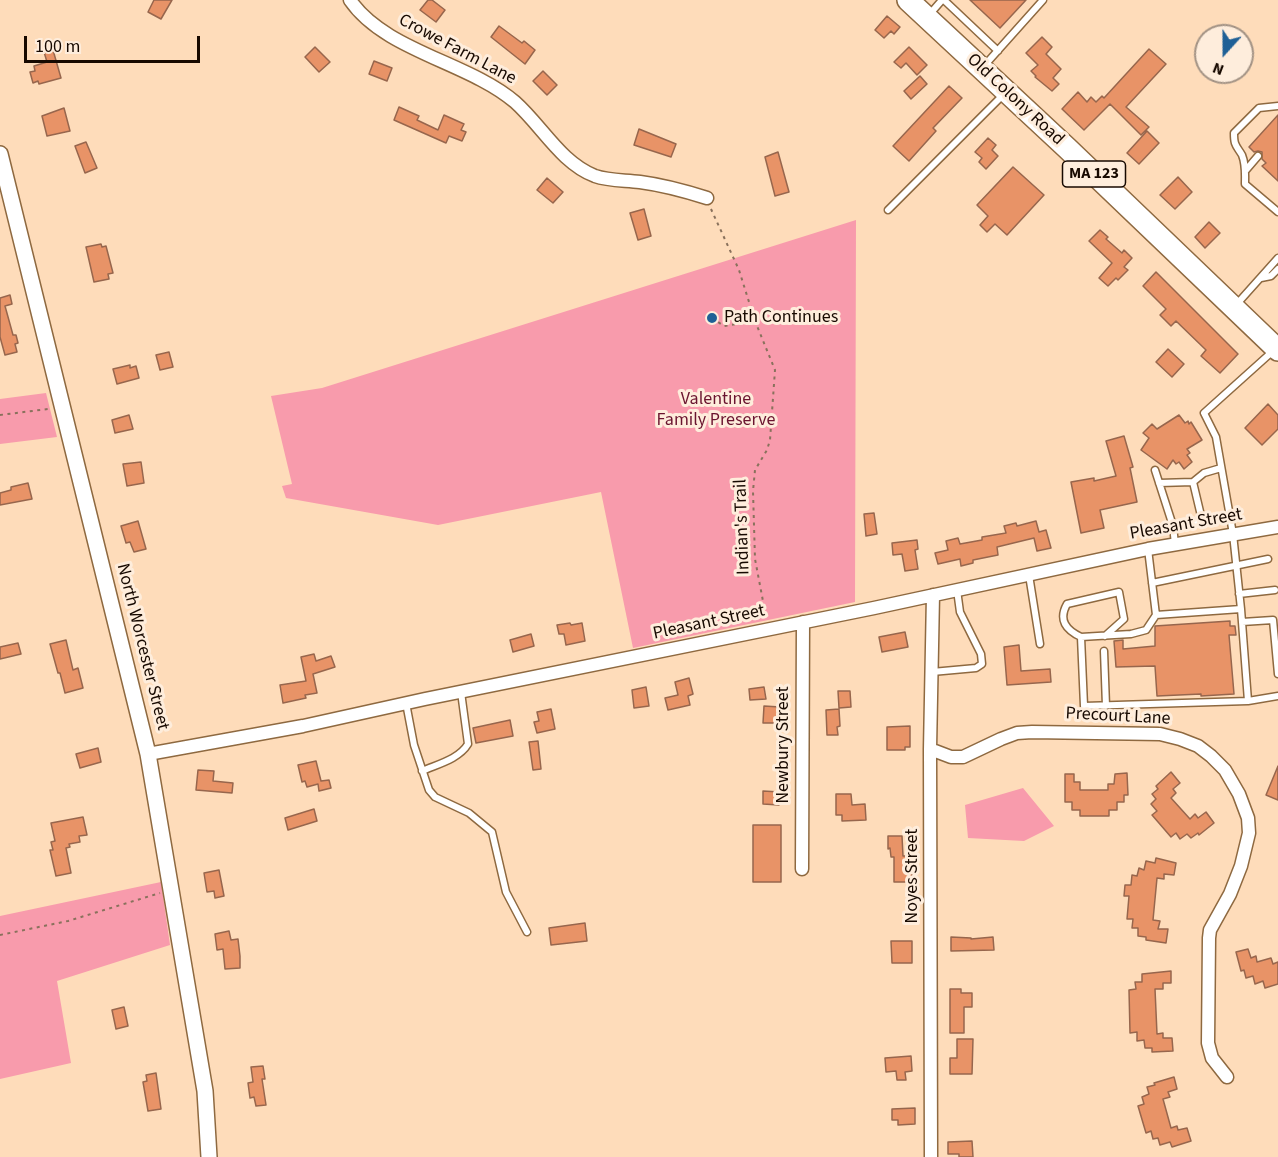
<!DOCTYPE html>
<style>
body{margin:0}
#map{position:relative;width:1278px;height:1157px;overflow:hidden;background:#fedcba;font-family:"Source Sans 3",sans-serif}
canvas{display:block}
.north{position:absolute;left:1194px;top:24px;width:60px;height:60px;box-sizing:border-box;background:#feeddc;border:2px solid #a29284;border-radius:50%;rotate:201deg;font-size:16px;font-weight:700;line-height:24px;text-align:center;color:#170900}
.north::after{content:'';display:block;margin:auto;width:21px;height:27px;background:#1f6096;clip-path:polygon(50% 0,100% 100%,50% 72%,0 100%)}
.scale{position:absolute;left:24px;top:36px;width:176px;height:27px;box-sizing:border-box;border:3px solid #170900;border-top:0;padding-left:8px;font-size:18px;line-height:21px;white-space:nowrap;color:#170900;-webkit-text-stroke:4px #feeddc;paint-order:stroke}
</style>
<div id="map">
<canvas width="1278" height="1157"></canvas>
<div class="north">N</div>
<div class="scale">100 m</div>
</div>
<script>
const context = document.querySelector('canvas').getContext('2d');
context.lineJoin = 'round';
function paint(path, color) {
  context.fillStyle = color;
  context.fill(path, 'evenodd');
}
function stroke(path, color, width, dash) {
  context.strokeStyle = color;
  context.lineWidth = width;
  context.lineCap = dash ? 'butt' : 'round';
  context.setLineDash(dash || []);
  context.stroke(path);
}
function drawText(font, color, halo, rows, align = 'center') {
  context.font = font + ' "Source Sans 3",sans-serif';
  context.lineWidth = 6;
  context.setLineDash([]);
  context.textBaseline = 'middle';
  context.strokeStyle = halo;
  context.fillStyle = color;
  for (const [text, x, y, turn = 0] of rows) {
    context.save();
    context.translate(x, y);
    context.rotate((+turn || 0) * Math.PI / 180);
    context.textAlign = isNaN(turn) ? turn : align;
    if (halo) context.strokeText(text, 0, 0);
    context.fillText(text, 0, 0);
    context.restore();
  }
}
const green = new Path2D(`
 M856,220l-1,382 -222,46 -32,-156 -163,33 -152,-27 -4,-12 10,-2 -21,-88 51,-8z
 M46,393l11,44 -57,7v-45z
 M1023,788l31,38 -30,15 -56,-3 -3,-33z
 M161,882l9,63 -113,36 14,82 -71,16v-163z`);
const building = new Path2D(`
 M154,0h18l-11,19 -13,-7z
 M428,0h4l13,10 -9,12 -16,-12z
 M970,0h56l-26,28z
 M887,16l13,11 -6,7 -3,-3 -7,7 -9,-8z
 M499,26l23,17 2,-2 11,9 -10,14 -34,-27z
 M1042,37l10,10 -6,7 15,15 -8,9 6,6 -7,7 -17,-14 1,-1 -5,-5 7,-6 -12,-12z
 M315,47l15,15 -11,10 -14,-15z
 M909,47l18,18 -10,10 -11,-12 -5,5 -7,-6z
 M1149,49l17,15 -40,43 23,20 -8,8 -31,-31 -26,26 -22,-21 16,-17 9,10 4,-5 5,5 6,-6 2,2z
 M53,50l8,28 -22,6 -1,-3 -5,2 -3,-11 5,-1 -1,-5 13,-4 -3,-10z
 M374,61l18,7 -5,13 -18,-7z
 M543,71l14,14 -10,10 -14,-14z
 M920,76l7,8 -16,15 -7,-8z
 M949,86l13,12 -29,30 3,3 -27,30 -16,-15z
 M399,107l20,9 -2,4 21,10 6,-15 20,9 -3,6 5,2 -4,9 -13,-5 -3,7 -52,-23z
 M64,108l6,23 -23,5 -5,-20z
 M1278,115v66l-16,-15 4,-3 -4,-4v-7l-4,-1 -4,1 -5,-5z
 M639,129l37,15 -5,13 -37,-12z
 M1147,131l12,12 -20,21 -12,-11z
 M988,138l8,7 -4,5 6,6 -12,13 -7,-7 3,-4 -7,-6z
 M86,142l11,26 -12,5 -10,-27z
 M778,152l11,40 -14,4 -10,-39z
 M1013,167l31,28 -37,40 -12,-11 -8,8 -7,-7 8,-9 -11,-11z
 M1178,177l14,15 -17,17 -15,-14z
 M547,178l16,14 -10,11 -16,-13z
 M644,209l7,27 -13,4 -8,-27z
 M1209,222l11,11 -15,15 -10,-11z
 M1100,230l8,7 -2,2 16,14 2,-3 8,8 -8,9 4,3 -10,10 -2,-2 -8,8 -9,-8 13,-15 -23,-22z
 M101,244l1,3 4,-1 7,27 -5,1 1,5 -15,3 -8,-35z
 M1156,272l82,82 -18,19 -19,-17 5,-6 -30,-29 -5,5 -11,-11 6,-6 -23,-23z
 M10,295l2,9 -7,2 8,29h3l2,8 -3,1 2,8 -12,3 -5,-18v-39z
 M1168,349l16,15 -12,13 -16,-15z
 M169,352l4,15 -13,3 -4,-15z
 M130,365v3l6,-2 3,12 -22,6 -4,-15z
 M1268,404l10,11v14l-16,16 -17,-17z
 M129,415l4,14 -18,4 -3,-13z
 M1179,415l6,8 3,-2 1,3 2,-2 11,18 -15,9 3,4 -3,2 5,7 -8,7 -5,-7 -3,2 -3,-4 -6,9 -26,-19 8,-12 -6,-5 9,-9 5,5z
 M1124,436l9,31 -3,1 7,34 -37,8 4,18 -23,5 -10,-51 23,-4v3l22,-5 -10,-35z
 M141,462l3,21 -17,3 -4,-22z
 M28,483l4,16 -32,6v-12l11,-3v-3z
 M874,513l3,21 -11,2 -2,-22z
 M138,521l8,28 -12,3 -4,-10 -4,1 -5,-17z
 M1036,521l3,11 7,-2 5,18 -14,3 -3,-13 -37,9 1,8 -25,5v3l-12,3 -1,-7 -22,5 -3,-11 13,-3 -2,-9 12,-3 2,6 22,-4v-3l24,-4 -2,-7 12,-3 1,3z
 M917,540l1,9 -3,1 3,19 -13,2 -3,-17 -9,1 -1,-12z
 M1230,621v5h5l1,9h-7l5,59 -33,2v-2l-44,2 -2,-30 -39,1 -2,-26 9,-1v9l32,-3v-20z
 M570,623l1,2 11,-2 3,18 -19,4 -2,-11h-5l-2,-9z
 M905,632l3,15 -26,5 -3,-15z
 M531,634l3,12 -21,6 -3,-12z
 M66,640l7,30 5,-2 5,20 -18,5 -5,-20h-2l-8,-29z
 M18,643l3,11 -21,5v-12z
 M1019,645l2,26 29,-2 1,13 -44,3 -3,-38z
 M314,654l2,7 15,-5 4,11 -22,7 4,19 -12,2 1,3 -23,5 -3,-18 26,-4 -5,-24z
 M689,678l4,16 -5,2 2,9 -22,5 -3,-12 13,-3 -3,-13z
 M646,687l3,19 -15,2 -2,-18z
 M764,687l2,12 -16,1 -1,-11z
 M838,691h12l1,16 -12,1z
 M764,706l16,1v16h-17z
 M551,709l4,20 -18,4 -3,-11 5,-1 -2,-9z
 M839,709l1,17 -3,1 1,8h-11l-1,-25z
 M510,720l3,16 -37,7 -3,-15z
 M910,726v21h-5v3h-18v-23z
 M538,741l3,28 -8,1 -4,-28z
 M98,748l3,14 -21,6 -4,-14z
 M316,761l5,20 8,-1 2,8 -12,3 -1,-7 -11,3 -2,-6 -3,1 -4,-17z
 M1278,766v34l-12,-5z
 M198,770l16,1 -1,10 20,2 -1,10 -36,-3z
 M1171,772l9,11 -7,6 3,4 -5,5 19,21 5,-5 3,4 8,-6 8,11 -15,12 -1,-2 -7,5 -4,-4 -7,5 -4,-6 -5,4 -19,-22 5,-4 -6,-7 5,-5 -4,-5 6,-5 -2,-3z
 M1127,773l1,22h-4v7h-7v8h-8v6h-29v-6h-8v-8h-7v-28h9v8h6v8h28v-6h6l1,-10z
 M763,791l17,1 -1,13 -16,-1z
 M836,794h15l1,11 13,-1 1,16 -24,1v-6h-6z
 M314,809l3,12 -29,9 -3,-12z
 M83,817l4,18 -8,1 1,6 -11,2 1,3 -4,1 5,25 -15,3 -6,-26h3l-2,-8 4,-1 -4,-18z
 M753,825h28v57h-28z
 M888,836h14l1,20h9v26h-18v-25h-3l-1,-9 -2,1z
 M1156,858l20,5 -2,12 -10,-1v5l-7,-1 -4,42 7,1 -2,8h10l-2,14 -20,-3v-3l-8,-1v-8h-6l1,-9h-6l2,-23h-5l1,-11h6l1,-10 5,1 2,-8 5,2 2,-9 9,2z
 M219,870l5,26 -9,2 -1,-7 -7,1 -3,-19z
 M585,923l2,18 -36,4 -2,-17z
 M229,931l2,9 7,-1 2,17v12l-15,1 -2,-20 -6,1 -2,-16z
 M951,937l20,1v1l22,-2 1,13 -43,1z
 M891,941h21v22h-20z
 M1248,949l3,9 5,-2 1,6 14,-4 2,6 5,-2v22l-13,4 -2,-7 -8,3 -2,-8 -7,2 -2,-8 -3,1 -5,-19z
 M1171,971v12h-8v6h-8l2,45 6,-1v5h9l1,13 -21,1v-4h-7l-1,-8 -7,1v-9l-7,1 -1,-43 7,-1 -1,-7h7v-8z
 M950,989h11v4h11v14h-8v26h-14z
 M124,1007l4,19 -12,3 -4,-19z
 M957,1039h16l-1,35h-22v-16h7z
 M911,1056l1,15 -7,1 1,8h-9l-1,-9 -10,1 -1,-14z
 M263,1066l2,13h-3l4,26 -10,1 -2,-9 -4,1 -2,-15 5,-1 -2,-15z
 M156,1073l5,36 -13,2 -5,-29 4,-1 -1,-6z
 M1174,1077l3,12 -9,3 2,5 -7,2 8,29 6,-2 1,4 9,-2 4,13 -19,6 -2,-5 -10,3 -2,-7 -5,1 -2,-8 -5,2 -8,-27 6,-2 -2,-7 7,-3 -2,-7 8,-2 -1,-2z
 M915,1108v16l-17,1v-5h-6v-11z
 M972,1141l1,16h-14v-3h-11v-12z`);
const path = new Path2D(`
 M711,209l28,61 16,51 20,49 -5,70 -3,10 -12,20 -2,21 2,68 11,58
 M712,318l12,8 31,-5
 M0,415l48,-6
 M0,935l68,-14 92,-28`);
const service = new Path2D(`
 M944,0l54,51
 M929,15l13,-15
 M984,66l59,-66
 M1278,106l-19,2 -25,25c0,13 2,12 8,22 4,10 3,19 3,29l33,28
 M1246,170l12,-14
 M888,210l116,-116
 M1261,278l10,-2 7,-7
 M1236,305l42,-47
 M1155,470l18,56
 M1193,482l11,-9 17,-5
 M1159,483l34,-1 9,38
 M1175,544l-2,-18 57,-11
 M1148,549l8,66 85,-6 7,92 -164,5 -3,-69 50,-3 15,-4 10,-15
 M1029,575l11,69
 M1152,583l116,-24
 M1239,594l36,-4
 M1241,609l-8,-75 -17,-97 -12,-24 69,-62
 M1242,622l31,-2 5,54
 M1081,637c-15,-7 -23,-17 -14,-33l52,-12 5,27 -19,17
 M1104,651l2,55
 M932,672l44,-4 6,-4 -1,-10 -21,-42 -3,-22
 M1248,701l30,-5
 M406,703l8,42 15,45 6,7 34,16 23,19 14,60 21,40
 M422,771c16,-7 37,-12 46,-27l-7,-52`);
const minor = new Path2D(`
 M350,0c35,51 118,62 165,102 27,24 46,61 80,74 14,5 31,4 45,6 23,3 45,9 67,16
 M930,749l21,8h12l38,-18 16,-6 15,-1 128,2 20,5 18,7 13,10 14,14 14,24 9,24 1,15 -8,33 -11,28 -20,36 -1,8 -1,105 4,15 15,19
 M148,754l155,-28 122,-27 449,-91 274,-59 130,-22
 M802,869l1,-247
 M931,1157l-1,-408 3,-154`);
const tertiary = new Path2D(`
 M0,154l148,600 57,337 4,66`);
const trunk = new Path2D(`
 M908,0l159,148 211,202`);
const markers = [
 [712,318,6,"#1f6096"]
];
const shields = [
 [1094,174,63]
];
const shieldNames = [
 ["MA 123",1094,174]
];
const streetNames = [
 ["Crowe Farm Lane",457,50,28],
 ["Old Colony Road",1015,100,43],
 ["Pleasant Street",1186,525,-10],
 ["Indian's Trail",743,527,-92],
 ["Pleasant Street",709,623,-12],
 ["North Worcester Street",142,647,76],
 ["Precourt Lane",1118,717,3],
 ["Newbury Street",784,745,-90],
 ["Noyes Street",913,876,-90]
];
const poiNames = [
 ["Path Continues",724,318]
];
const parkNames = [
 ["Valentine",716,400],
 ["Family Preserve",716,421]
];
paint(green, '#f89bac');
paint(building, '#e89367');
stroke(building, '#97664d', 1.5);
stroke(service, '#8e6940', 9);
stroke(minor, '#8e6940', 15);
stroke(tertiary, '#8e6940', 18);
stroke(trunk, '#8e6940', 24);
stroke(path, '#89715c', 2, [3, 4.5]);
stroke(service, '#fff', 6);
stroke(minor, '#fff', 12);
stroke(tertiary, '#fff', 15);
stroke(trunk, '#fff', 21);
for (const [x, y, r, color] of markers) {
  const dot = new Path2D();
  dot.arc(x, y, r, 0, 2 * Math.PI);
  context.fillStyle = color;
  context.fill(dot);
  stroke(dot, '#feeddc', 2);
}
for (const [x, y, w] of shields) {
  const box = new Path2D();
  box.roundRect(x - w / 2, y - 13, w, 26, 4.5);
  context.fillStyle = '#feeddc';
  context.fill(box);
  stroke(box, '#170900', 1.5);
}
drawText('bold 16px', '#170900', null, shieldNames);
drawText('18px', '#170900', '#feeddc', streetNames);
drawText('18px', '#170900', '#feeddc', poiNames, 'left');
drawText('18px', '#6a142f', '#feeddc', parkNames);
</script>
